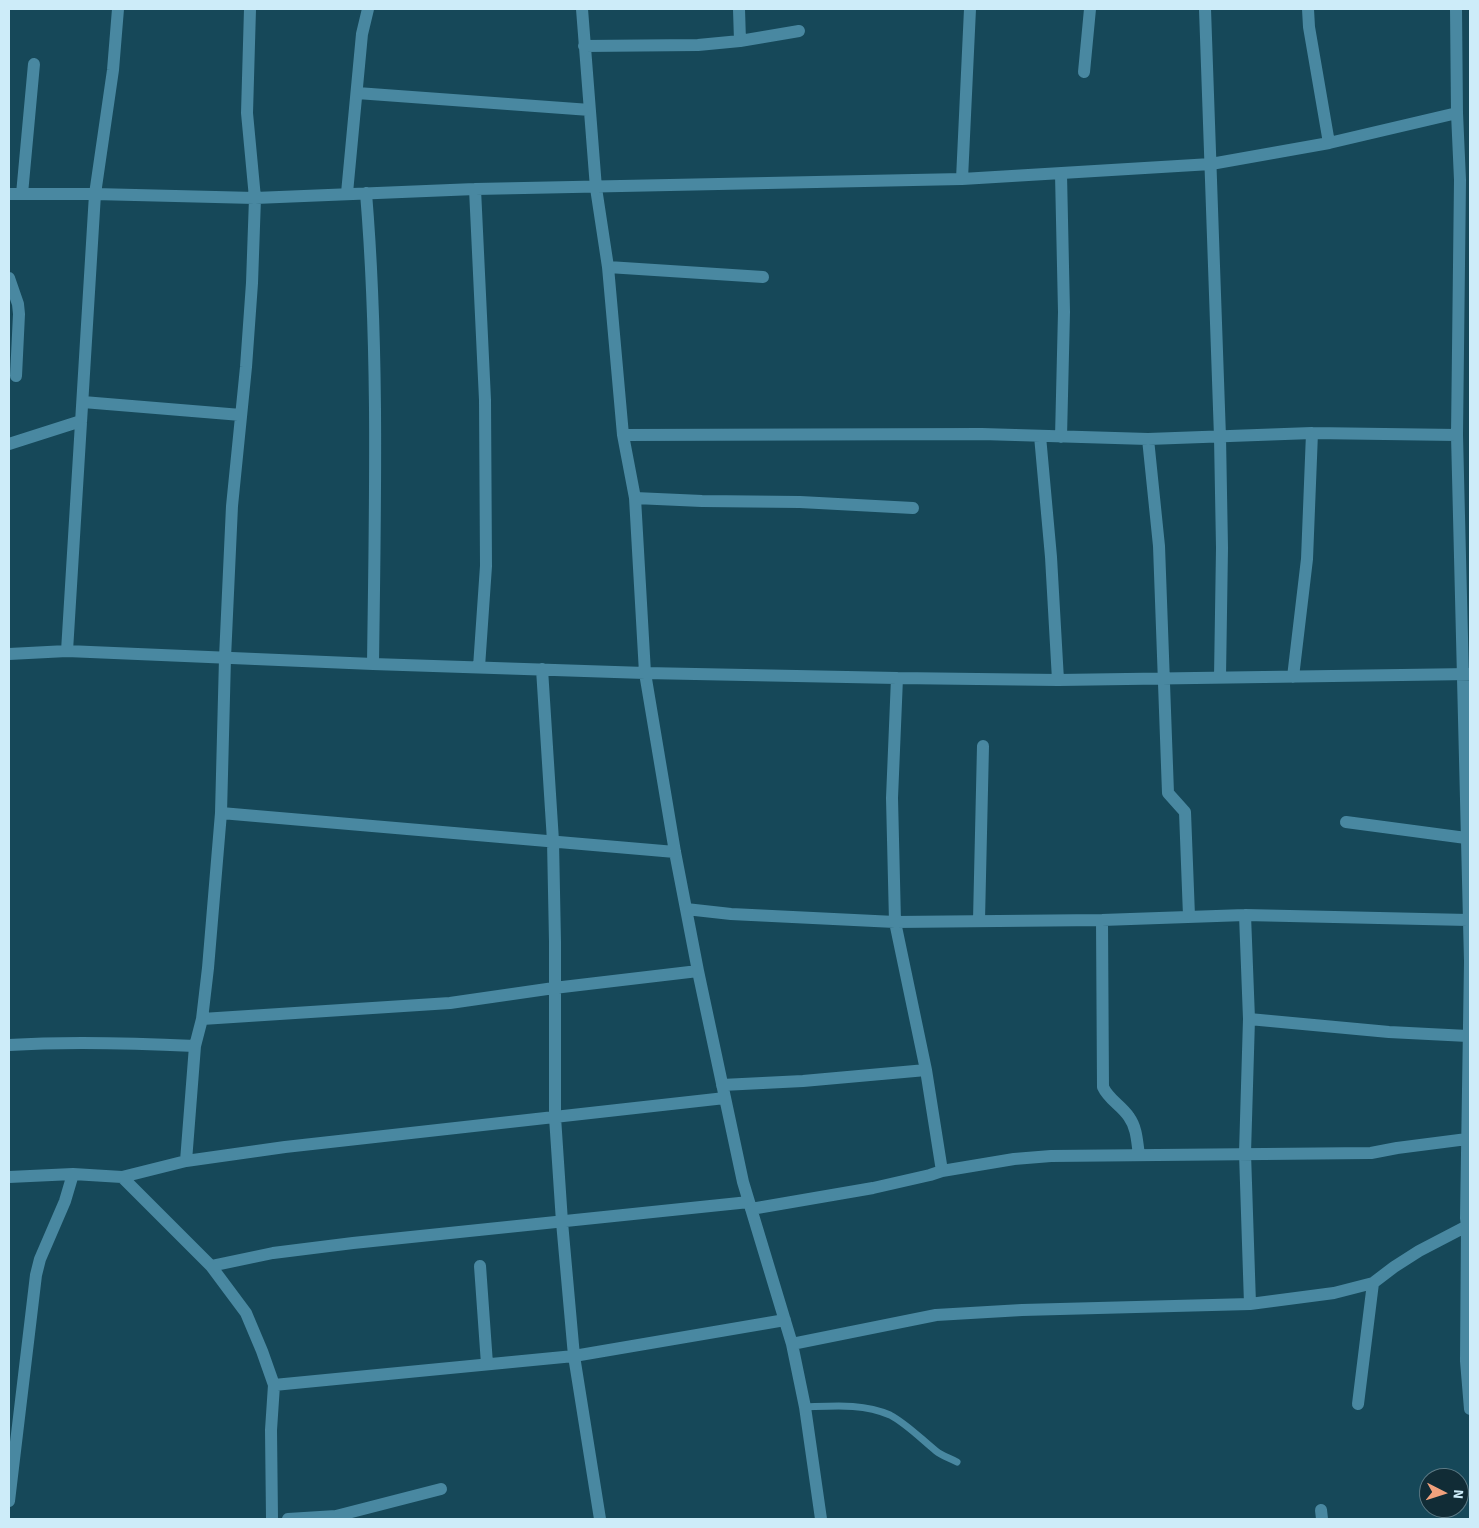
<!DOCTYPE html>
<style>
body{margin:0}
#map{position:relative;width:1479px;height:1528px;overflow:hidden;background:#164859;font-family:"Source Sans 3",sans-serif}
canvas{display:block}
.frame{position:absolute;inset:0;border:10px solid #cdecf9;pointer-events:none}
.north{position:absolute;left:1419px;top:1468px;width:50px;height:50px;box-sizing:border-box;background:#112c36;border:1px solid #5c7984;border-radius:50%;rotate:95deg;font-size:14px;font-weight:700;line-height:20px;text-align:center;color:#cdecf9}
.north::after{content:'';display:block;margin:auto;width:18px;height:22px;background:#f1a17d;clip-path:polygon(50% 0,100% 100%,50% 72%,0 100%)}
</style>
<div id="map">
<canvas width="1479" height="1528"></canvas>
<div class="frame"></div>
<div class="north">N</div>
</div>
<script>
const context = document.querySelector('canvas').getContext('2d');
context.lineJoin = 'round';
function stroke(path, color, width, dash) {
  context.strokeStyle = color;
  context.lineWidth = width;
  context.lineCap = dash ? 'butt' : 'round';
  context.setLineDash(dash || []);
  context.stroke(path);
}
const lane = new Path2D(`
 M805,1407c28,-1 58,-4 85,8 17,9 31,24 46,36 6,5 14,7 21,11`);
const street = new Path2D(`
 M582,9l14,179 12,79 15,168 12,63 10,175 30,179 23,119 45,211 49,162 13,63 16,112
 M739,9l1,32
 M1205,9l15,428 2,111 -2,129
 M1308,9l1,18 20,116
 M1456,9l1,104 3,67 -3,255 13,526
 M584,46l114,-1 42,-4 59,-10
 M1084,72l6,-63
 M357,93l233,17
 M1061,174l3,138 -3,125
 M962,179l8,-170
 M475,189l10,211 1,166 -7,101
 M347,193l15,-159 6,-25
 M366,193c13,157 9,314 7,471
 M9,194h86l160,4 220,-9 487,-10 249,-15 118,-21 128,-30
 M22,194l12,-130
 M608,267l155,10
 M9,278l9,26 1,10 -3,62
 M83,402l158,13
 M623,435l359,-1 166,5 164,-6 145,2
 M1040,436l11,121 7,123
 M1148,439l11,107 9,247 17,19 4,104
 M9,444l72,-23
 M635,498l67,3 98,1 113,6
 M67,651l28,-457 18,-124 5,-61
 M9,654l58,-3 306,13 272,9 252,5 161,2 412,-6
 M542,669l11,172 2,101v175l7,105 12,134 26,163
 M1293,677l14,-118 5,-126
 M897,678l-5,120 3,124 31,148 16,101
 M221,813l454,39
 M1346,822l120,16
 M686,909l45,5 164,8 207,-2 143,-5 223,5
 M1245,915l4,104 -4,134 5,151
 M979,920l4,-174
 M1102,920l1,167c6,13 18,18 26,30 8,11 8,25 10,38
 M1470,962l-4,256 1,8 -1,135 4,48
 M202,1019l248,-16 104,-15 144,-17
 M1249,1019l140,13 79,4
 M9,1045c62,-4 124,-2 186,1
 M722,1085l81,-4 123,-11
 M186,1161l99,-14 440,-49
 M9,1177l64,-3 49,3 64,-16 9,-115 7,-27 6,-51 13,-155 4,-155 7,-152 14,-139 6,-84 3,-85 -8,-85 3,-104
 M122,1177l89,89 35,47 16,38 12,34 -3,45 1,89
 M751,1209l122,-21 57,-13 12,-4 72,-12 37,-3 320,-3 26,-5 70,-9
 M211,1266l62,-13 80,-10 396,-41
 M480,1266l7,98
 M792,1344l144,-29 86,-5 228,-6 84,-11 39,-10 21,-16 25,-16 48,-25
 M274,1385l300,-29 211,-36
 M1358,1404l15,-121
 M9,1501l27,-226 4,-16 25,-58 8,-27
 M1321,1510l1,9
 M288,1519l48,-3 105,-27`);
stroke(lane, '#4988a1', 7);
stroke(street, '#4988a1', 12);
</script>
